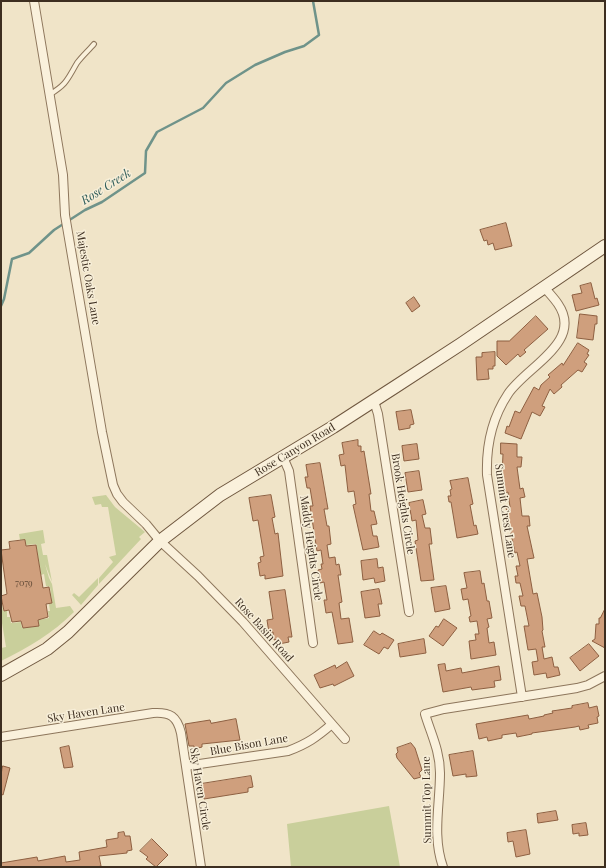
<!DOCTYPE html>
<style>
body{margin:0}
#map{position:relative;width:606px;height:868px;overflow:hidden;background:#f0e4c8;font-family:"Playfair Display",serif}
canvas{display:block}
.frame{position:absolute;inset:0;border:2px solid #3d2e20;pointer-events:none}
</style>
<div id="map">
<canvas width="606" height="868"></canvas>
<div class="frame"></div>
</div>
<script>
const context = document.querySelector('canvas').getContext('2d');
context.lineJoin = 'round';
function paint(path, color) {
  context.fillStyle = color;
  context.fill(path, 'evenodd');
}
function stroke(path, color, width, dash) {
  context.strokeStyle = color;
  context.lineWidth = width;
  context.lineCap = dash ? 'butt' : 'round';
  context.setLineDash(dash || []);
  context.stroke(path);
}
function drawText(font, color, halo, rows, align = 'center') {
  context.font = font + ' "Playfair Display",serif';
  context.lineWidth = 3;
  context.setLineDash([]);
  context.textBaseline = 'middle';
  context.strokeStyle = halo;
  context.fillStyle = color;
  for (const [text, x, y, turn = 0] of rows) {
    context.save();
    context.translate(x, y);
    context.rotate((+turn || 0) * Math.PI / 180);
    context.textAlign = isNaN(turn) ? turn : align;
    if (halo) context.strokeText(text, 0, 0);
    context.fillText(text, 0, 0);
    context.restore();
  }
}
const green = new Path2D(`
 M106,495l9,12 30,25 -6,5 2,2 -42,45v-6l14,-16 -4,-5 7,-2 -8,-48h-6l-1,-3 -6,1 -3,-8z
 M43,530l2,13 -4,1 2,11h4l5,27 -7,-18 4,14 3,6 4,24 14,-2 4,6c-21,21 -46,36 -73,49v-13l5,-1 -5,-30v-20l2,14h4v6h3l1,6 10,-1 1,6 17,-2 -1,-6 11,-2 -1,-7h2l-1,-7 3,-1 -2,-16 -4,-1 -2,-12 -3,1 -5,-31 -10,1 -1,-5h-5l-1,-6z
 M98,578v7l-17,20 -9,-10 2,-2 5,4z
 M389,806l11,61h-109l-4,-43z`);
const stream = new Path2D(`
 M1,306l3,-7 8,-40 17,-6 25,-23 31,-20 17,-8 43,-29 1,-22 11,-19 46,-24 23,-25 29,-18 30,-13 19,-6 15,-11 -6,-34`);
const building = new Path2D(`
 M506,223l6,23 -17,4 -2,-7 -5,2 -1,-5 -3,1 -4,-11z
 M591,283l4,16 2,-1 2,7 -23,6 -4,-16 10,-2 -2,-7z
 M414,297l6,9 -8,6 -6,-9z
 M580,314l17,2v8h-2l-2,16 -16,-2z
 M536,316l12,13 -24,21 2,2 -6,5 -2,-3 -12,11 -9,-9v-15h12z
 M578,343l11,7 -2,4 2,1 -5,7 3,2 -5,8 -4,-2 -17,15 1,2 -8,7 -4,-5 -8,17 3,1 -5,9 -8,-4 -11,27 -16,-6 2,-7 2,1 6,-16 5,2 14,-26 5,3 2,-5 9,-8 -2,-2 14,-12 1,2z
 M495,352v14h-2v3h-5l1,10 -12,1 -1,-23h6v-4z
 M411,410l3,14 -4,1v3l-11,2 -3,-18z
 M358,440v6h3v6l3,-1 7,43h-2l2,17h3l3,13 -6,1 2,11h4l2,11 -16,3 -10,-45 3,-1 -2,-13 -6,1 -3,-27 -4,1 -2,-11 5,-1 -2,-11z
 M501,443l16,1v13h5l-1,10h-4l3,22 3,-1 2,9 -5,1 2,18h7l1,10h-3l7,32 -7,1 6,35 4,-1 5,24 1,13 -1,1 3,16h-3l2,12 8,-2 2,10h4l2,8 -13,3 -1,-5 -12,2 -2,-13 6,-1 -2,-12 -8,1 -4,-24h5l-4,-20h-4l-2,-10h4l-3,-13h-4l-1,-7h3l-2,-10h4l-3,-14 -2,1 -5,-25h-1l-3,-21h4l-2,-15 -3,1 -3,-18 1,-21h-2z
 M417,444l2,15 -15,2 -2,-15z
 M320,463l8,46h-4l3,17h2l2,18 -4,1 2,13 6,-1 1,8 3,-1 2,11h-3l4,27 -3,1 2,16 8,-1 4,24 -15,2 -6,-32 -6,1 -2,-13h3l-3,-18 -4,1 -2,-13 4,-1 -1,-5h2l-2,-14 -4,1 -7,-45h3l-3,-18h-3l-2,-11h3l-2,-12z
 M419,471l3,19 -14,2 -3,-19z
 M468,478l5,26 -3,1 4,21 2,-1 2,9 -21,4 -6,-36h-2l-1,-6h3l-1,-6 2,-1 -2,-8z
 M271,495l4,22 -3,1 3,16 3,-1 5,43 -18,3v-4l-5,1 -2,-13 3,-1 -1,-5 4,-1 -6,-36 -5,1 -4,-23z
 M423,500l3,14 -4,1 3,13h5l2,16h-3l5,36 -13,1 -6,-40 3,-1 -2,-20 -4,1 -3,-18z
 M25,540l1,6 10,-1 7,43 6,-1 3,16 -6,1 2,13 -10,3 1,6 -16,2 -2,-7 -9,1 -3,-12 -5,1 -3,-15 6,-2 -6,-44 9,-1 -1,-7z
 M377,559l1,9 5,-1 2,14 -10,2 -1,-5 -11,2 -2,-19z
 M480,571l2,13 2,-1 3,18h2l3,17 -5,1 2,8 -2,1 2,15 5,-1 2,13 -25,4 -2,-18 7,-1 -1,-6h4l-2,-13 -7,1 -1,-5 2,-1 -3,-17 -5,1 -2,-11 6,-1 -3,-15z
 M446,586l4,23 -15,3 -4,-24z
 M379,589l3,15h-4l2,12 -15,2 -4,-26z
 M285,590l7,47h-4l1,5 -10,2 -1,-5 -4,1 -1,-8 -4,1 -2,-13 6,-1 -4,-27z
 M605,609v39l-13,-7 3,-2 1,-15h3v-6h1z
 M444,619l13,9 -14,18 -14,-10 7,-10 2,1z
 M374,631l6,4 2,-2 12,7 -6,9 -4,-2 -5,7 -15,-9z
 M424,639l2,14 -26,4 -2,-13z
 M589,644l10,12 -19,15 -10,-13z
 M347,662l7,14 -20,10 -1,-2 -13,4 -6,-13 21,-10 1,3z
 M445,664l1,7 15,-3 1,5 37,-7 2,14 -7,1 1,6 -23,3 -1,-3 -28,5 -5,-27z
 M588,703l1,5 8,-2 2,10 -2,1 1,6 -10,2 1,3 -9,2 -1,-4 -4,1 -43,6v1l-15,3 -1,-4 -14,2v3l-14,3 -1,-4 -8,2 -3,-15 52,-9 1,4 15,-3v-1l9,-2 -1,-2 20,-3v-2z
 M236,719l4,21 -38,4v3l-8,2v-3h-5l-4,-22 25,-4 1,3z
 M411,743l4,5 7,22 -3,3 2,4 -7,2 -17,-21 -1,-4 2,-2 -1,-4z
 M69,746l4,21 -9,1 -4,-20z
 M473,751l4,25 -11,1v-3l-13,2 -4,-21z
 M3,766l7,2 -7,27 -2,-1v-19z
 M251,776l2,11 -5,1v4l-44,7 -3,-15z
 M556,811l2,9 -20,3 -1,-9z
 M586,823l2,12 -9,1v-3l-6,1 -1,-9z
 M526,830l4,24 -14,3 -3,-16 -5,1 -1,-9z
 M124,832l1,4h5l2,14 -5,1v2l-28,3 2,10 -4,1h-96v-4l36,-6 1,4 27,-5 1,6 14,-2 -1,-8 28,-5 -1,-7 12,-2v-5z
 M152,839l16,16 -12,12 -10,-8 2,-2 -8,-6z`);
const lane = new Path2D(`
 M49,95c18,-11 18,-15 28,-32 5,-7 12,-13 17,-19`);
const street = new Path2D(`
 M34,1l29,174 2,40 37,217 11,53 4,9 6,8 23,22 14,17 38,35 45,46 102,117
 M374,401l4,13 31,198
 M283,457l6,14 24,172
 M522,697l-35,-222c-1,-29 5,-57 21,-81 18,-27 76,-52 50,-90 -4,-6 -9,-11 -14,-17
 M1,737l152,-24c17,-1 24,3 28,20l20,134
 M186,766l102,-15c19,-7 29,-14 44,-27
 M443,867c-11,-31 -3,-62 -3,-94 0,-22 -9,-39 -15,-59l19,-5 133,-21 11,-3 17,-9`);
const secondary = new Path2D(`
 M1,675l46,-26 21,-17 92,-91 60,-46 113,-68 65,-42 63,-41 144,-98`);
const numberNames = [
 ["7079",24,583]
];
const streetNames = [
 ["Majestic Oaks Lane",88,278,80],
 ["Rose Canyon Road",295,450,-31],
 ["Brook Heights Circle",403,504,81],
 ["Summit Crest Lane",505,511,82],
 ["Maddy Heights Circle",311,548,82],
 ["Rose Basin Road",264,630,48],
 ["Sky Haven Lane",86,713,-9],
 ["Blue Bison Lane",249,745,-10],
 ["Sky Haven Circle",200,789,81],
 ["Summit Top Lane",427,800,-91]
];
const waterNames = [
 ["Rose Creek",106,187,-32]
];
paint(green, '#c9cf9b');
stroke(stream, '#6f938a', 2.5);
paint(building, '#cf9f7d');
stroke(building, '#8d5f41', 1);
stroke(lane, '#8d765c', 6);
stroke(street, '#8d765c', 10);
stroke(secondary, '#6f573f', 14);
stroke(lane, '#faf1dc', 4);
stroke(street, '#faf1dc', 8);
stroke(secondary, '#faf1dc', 12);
drawText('9px', '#624a37', null, numberNames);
drawText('11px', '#3d2e20', '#f7eed8', streetNames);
drawText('italic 12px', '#2f5d5a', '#f7eed8', waterNames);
</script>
